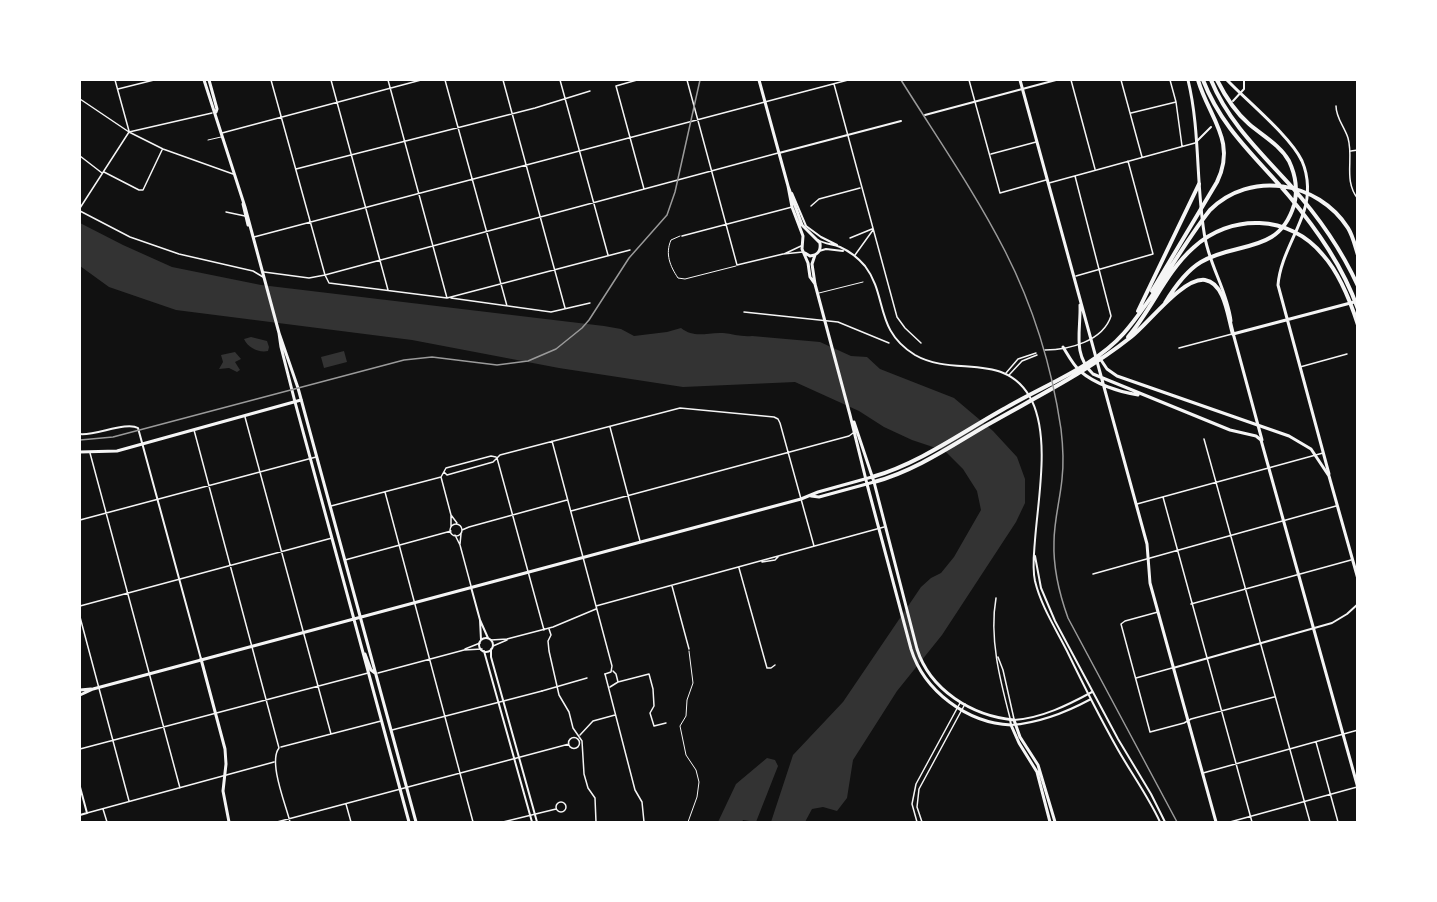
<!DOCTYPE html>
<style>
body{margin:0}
#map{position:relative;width:1437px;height:902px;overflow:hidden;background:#111;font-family:"Crimson Pro",serif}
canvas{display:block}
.frame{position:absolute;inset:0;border:81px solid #fff;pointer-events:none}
</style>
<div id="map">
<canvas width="1437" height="902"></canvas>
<div class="frame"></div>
</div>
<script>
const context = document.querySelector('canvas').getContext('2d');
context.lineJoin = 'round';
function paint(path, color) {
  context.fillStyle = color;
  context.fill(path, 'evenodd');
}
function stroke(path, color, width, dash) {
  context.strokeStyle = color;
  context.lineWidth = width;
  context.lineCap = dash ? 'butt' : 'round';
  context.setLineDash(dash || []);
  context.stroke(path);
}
const water = new Path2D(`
 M80,223l43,22 49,22 89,18 343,41 17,3 13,7 33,-4 14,-4c14,11 26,4 42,5 10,1 18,4 29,3l68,6 31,14 16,1 13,12 74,29 39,33 24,26 8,22v24l-9,19 -74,113 -45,56 -44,69 -6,38 -10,13 -14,-4 -11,2 -7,13h-34l22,-67 50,-53 78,-115 10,-9 10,-5 13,-16 27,-47 -4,-19 -14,-22 -18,-18 -33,-11 -28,-13 -25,-16 -64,-29 -112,5 -124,-19 -147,-28 -236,-30 -67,-23 -29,-21z
 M251,337l16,4 2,6 -1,4c-9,2 -20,-3 -24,-12z
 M344,351l3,11 -23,6 -3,-11z
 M235,352l6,7 -6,3 5,8 -3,2 -8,-4 -10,1 4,-7 -2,-7z
 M767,758l8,2 3,6 -22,56 -13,-2 -1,2h-24l18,-38z`);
const service = new Path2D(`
 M208,140l13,-3
 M680,236l-9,4c-6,14 -1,26 7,38l7,1 51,-13
 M819,293l44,-11
 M688,822l9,-25 2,-15 -3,-12 -10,-15 -6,-29 6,-10 1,-16 6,-17 -4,-32`);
const pedestrian = new Path2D(`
 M549,629l2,6 -3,6 1,10 10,44 10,17 4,16 9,13 2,33 4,14 7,10 1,24
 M613,671l3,3 2,8
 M605,674l30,116 7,12 2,20
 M610,687l8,-5 31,-8 4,15 1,17 -4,7 4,13 12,-3
 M542,691l45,-13
 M580,735l13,-14 22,-6`);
const minor = new Path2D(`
 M115,80l14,51
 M271,80l54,195 453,-122
 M331,80l57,210
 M388,80l59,218 183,-48
 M445,80l62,226
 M503,80l62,228
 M560,80l48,175
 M637,80l-21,6 28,103
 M687,80l50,185 46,-11 20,-2
 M969,80l31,113 46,-13
 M1071,80l24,89
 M1121,80l21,77
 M1170,80l6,22 6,44
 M834,84l63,233 8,11 16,15
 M118,89l36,-9
 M80,99l49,33 34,17 70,25
 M1336,106c0,12 8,20 12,32 6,21 -5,42 10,61
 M1131,113l45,-11
 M222,133l199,-53
 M1351,151l7,-1
 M991,154l45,-12
 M80,156l22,17
 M296,169l239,-61 55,-17
 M104,172l35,18h4l19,-40
 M1049,183l146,-40
 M811,206l8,-7 41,-11
 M80,208l49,-76 83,-19
 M80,211l50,26 49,17 74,17 10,6
 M226,212l19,4
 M682,236l110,-29
 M254,237l594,-157
 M850,238l22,-9
 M784,254l17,-8
 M855,255l18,-25
 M264,272l45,6 16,-3 4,8 118,15
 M1076,276l77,-22 -25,-93
 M451,298l100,14 39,-9
 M744,312l94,10 51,21
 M1179,348l53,-14
 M1045,350c24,0 58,-9 66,-34l-36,-140
 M1300,367l47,-13
 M1006,373l12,-14 18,-6
 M1009,375l13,-14 15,-6
 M245,417l86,317
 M610,427l30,114
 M194,430l85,318c-11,14 7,57 11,74
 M1204,439l106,383
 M552,441l60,225 -1,6 -6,2
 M90,453l90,335
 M497,458l47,172
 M444,472l3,3 46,-13 7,-7 180,-47 94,9 4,2 2,4 34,123
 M441,477l10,38v12
 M385,492l88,330
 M1163,497l89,325
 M1137,504l186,-51
 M331,506l110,-29 5,-9 45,-12 5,1
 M571,511l278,-75 4,-3
 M451,515l6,8
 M80,520l236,-63
 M450 530a6 6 0 1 1 12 0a6 6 0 1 1-12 0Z
 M462,530l7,-3 98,-27
 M455,535l5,10 11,41
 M460,544l1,-10
 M345,560l106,-29
 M762,562l13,-2 3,-3
 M739,568l28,100h4l4,-3
 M1093,574l243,-68
 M672,586l17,63
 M996,598c-7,40 4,82 14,120
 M1191,604l160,-44
 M80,606l252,-68
 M596,606l288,-79
 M1158,612l-33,9 -4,3 29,108 34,-9 7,-4 83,-22
 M80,617l49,184
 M491,640l16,-1 46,-12 43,-18
 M493,646l14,-6
 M465,649l15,-6
 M998,657l5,13 11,49
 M378,673l86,-23 18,-1
 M1136,678l36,-10
 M392,730l150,-39
 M568.5 743a5.5 5.5 0 1 1 11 0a5.5 5.5 0 1 1-11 0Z
 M1316,742l22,80
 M281,747l100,-26
 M80,749l288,-76
 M1203,773l155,-43
 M556 807a5 5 0 1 1 10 0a5 5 0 1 1-10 0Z
 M346,804l5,18
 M103,809l4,13
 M87,813l187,-51
 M277,822l292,-78
 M503,822l53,-13
 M917,822l-5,-18 4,-20 44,-81
 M922,822l-5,-15 2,-18 46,-85
 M1230,822l127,-35`);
const tertiary = new Path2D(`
 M1233,101l11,-12v-9
 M925,115l131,-35
 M1196,142l15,-15
 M779,153l122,-32
 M792,193l14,33 15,11 16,8
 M818,240c7,4 14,4 22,7 9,4 19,12 25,19 23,30 9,64 50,89 40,23 92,-5 117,46 18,38 6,98 3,139 -1,14 -3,27 0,41 6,25 21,48 32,70 16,33 32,65 50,97 14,25 31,48 43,74
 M819,251l7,-2 17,2
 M80,434c15,2 47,-13 58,-6l63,231
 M1035,556l6,32 14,33 63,118 33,55 14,28
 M471,587l9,33 1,20
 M480,620l8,18
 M479 645a7 7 0 1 1 14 0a7 7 0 1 1-14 0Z
 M491,649v8l46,165
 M484,651l48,171
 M1173,668l159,-45 15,-9 11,-10
 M1010,719l1,6c28,-2 56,-13 80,-26
 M1014,720c28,-2 54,-15 78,-28
 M80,787l7,26 -7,2`);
const secondary = new Path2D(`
 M1188,80c12,49 8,102 16,152 4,32 23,57 27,89
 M1227,80c21,22 63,56 75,81 7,16 7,35 2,50 -8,25 -24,48 -26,74l51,189
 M1233,333l29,107
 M1233,334l125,-33
 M80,452l37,-1 184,-51
 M874,482l43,167c13,41 55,67 97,71l6,17 18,28 17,57
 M867,484l44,165c13,42 56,74 100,76l8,18 18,29 13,50
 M201,659l24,90 1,15 -3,27 6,31`);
const primary = new Path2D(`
 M204,80l41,127 34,126 2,14 14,55 114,420
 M209,80l8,29 -1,3
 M759,80l29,106 4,21 11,29 -1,13 6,14 2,14 5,7
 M1020,80l127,464 3,39 66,239
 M788,186l14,39 18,18c1,8 -2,12 -10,13l-5,-3
 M243,204l5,21
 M815,255l-3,9 3,20 35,131 17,69
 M1080,305c1,26 -8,49 13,69l137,56 26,6 5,4 97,348
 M279,333l19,55 118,434
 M1063,347c5,8 10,18 17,24 15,13 39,21 58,24
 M1099,357l8,12 10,7 172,60 22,13 18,27 29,103
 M811,496l8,1 55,-15 -20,-60
 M365,654l6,16 4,3
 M80,690l11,-1
 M80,695l13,-6 708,-190 17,-7 54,-15`);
const motorway = new Path2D(`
 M1203,80c19,49 53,77 86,116 29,35 54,71 69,113
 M1211,80c17,42 50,73 80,106 27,30 50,63 67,100
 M1152,291l65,-109c20,-41 -8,-64 -19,-102
 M1165,303c9,-15 21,-32 36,-41 35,-21 78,-7 93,-57 4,-15 2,-29 -5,-44 -9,-16 -26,-25 -40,-37 -14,-12 -24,-28 -32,-44
 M1138,311l61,-127
 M1128,337c24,-28 38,-65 65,-89 37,-35 97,-34 130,7 17,19 27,45 35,70
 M872,477c49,-14 93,-47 137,-71 38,-22 86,-40 115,-73 33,-38 55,-84 86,-123 40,-40 108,-29 138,18 5,8 7,18 10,27
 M874,482c41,-11 77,-36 113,-57 49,-28 100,-53 144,-88 17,-13 52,-60 74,-57 20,3 23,38 28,54`);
const rail = new Path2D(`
 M901,80c35,56 74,112 104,171 28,55 47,117 56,178 2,17 3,33 1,50 -2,21 -8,42 -8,63 -1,27 5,51 14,76l109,204
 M80,440l33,-3 291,-77 28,-3 65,8 31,-4 28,-12 26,-21 7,-8 40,-62 38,-43 8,-23 25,-112`);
paint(water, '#333');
stroke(service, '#f5f5f5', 1);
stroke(pedestrian, '#f5f5f5', 1.5);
stroke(minor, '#f5f5f5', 1.5);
stroke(tertiary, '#f5f5f5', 2);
stroke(secondary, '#f5f5f5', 3);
stroke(primary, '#f5f5f5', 3);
stroke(motorway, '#f5f5f5', 4);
stroke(rail, '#9a9a9a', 1.5);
</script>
